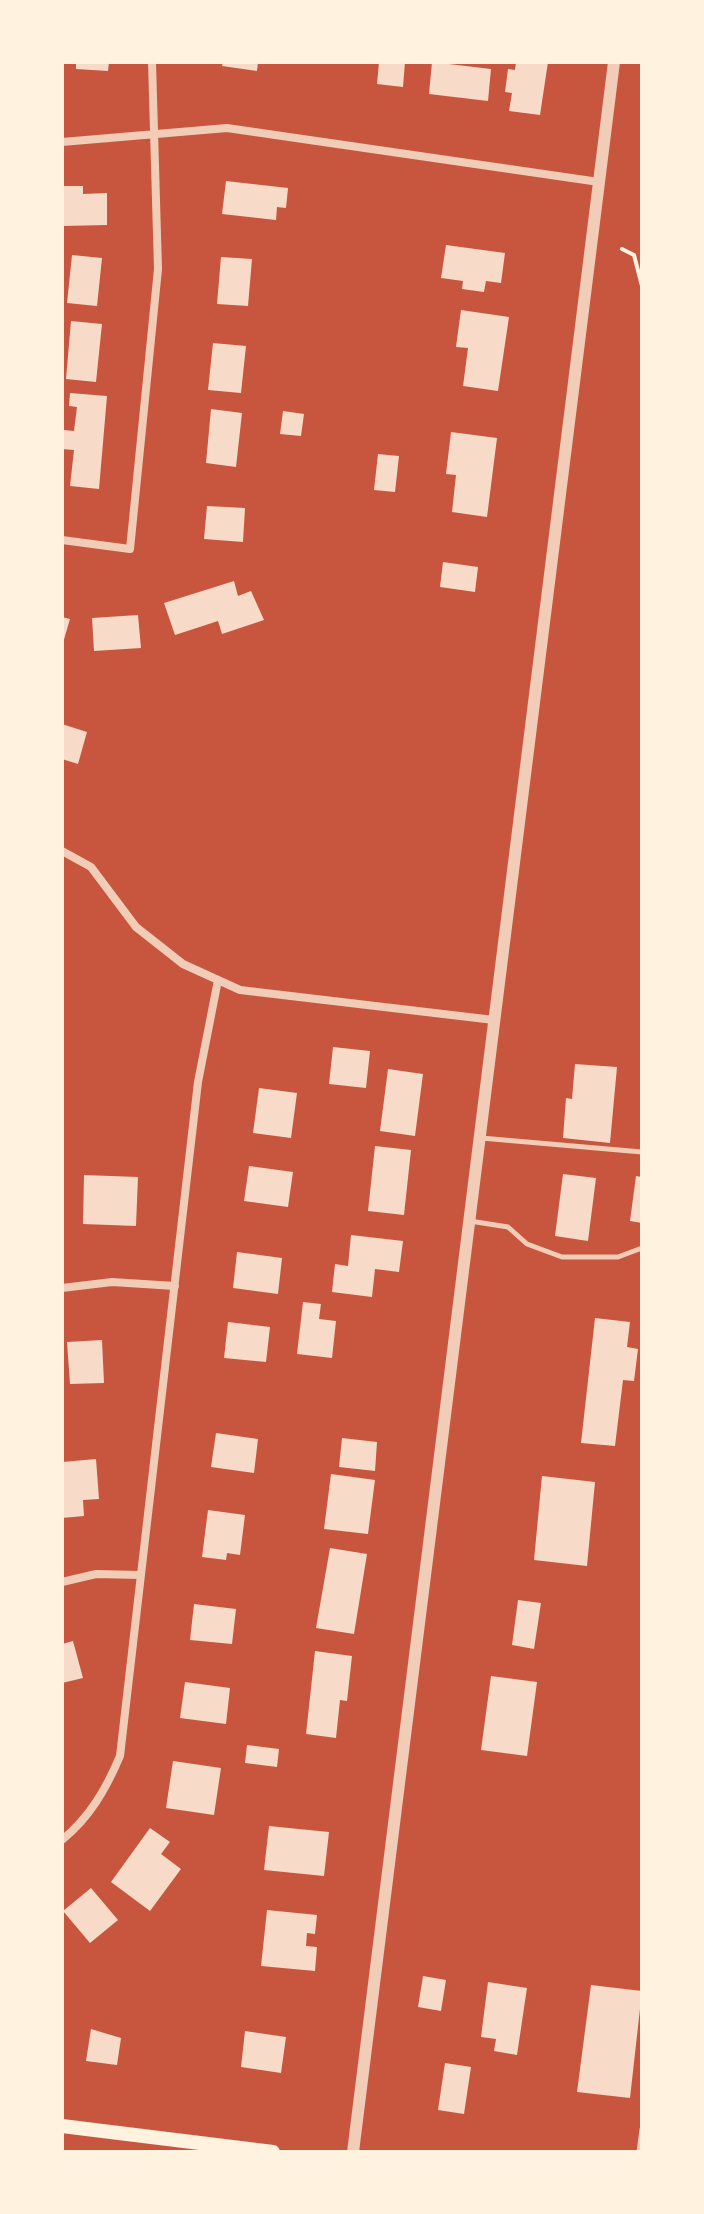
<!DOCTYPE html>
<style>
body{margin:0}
#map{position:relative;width:704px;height:2214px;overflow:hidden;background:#c8553d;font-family:Montserrat,sans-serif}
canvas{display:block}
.frame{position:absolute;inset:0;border:64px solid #fff3e0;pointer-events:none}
</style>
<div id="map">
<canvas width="704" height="2214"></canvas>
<div class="frame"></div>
</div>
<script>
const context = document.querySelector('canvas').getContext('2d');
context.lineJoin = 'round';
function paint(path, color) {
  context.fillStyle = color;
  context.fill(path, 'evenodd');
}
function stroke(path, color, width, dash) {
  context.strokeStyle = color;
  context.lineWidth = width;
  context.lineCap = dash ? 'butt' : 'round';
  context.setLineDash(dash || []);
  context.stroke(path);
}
const building = new Path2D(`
 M76,62h33l-1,9 -32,-2z
 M223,62h35l-1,9 -35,-5z
 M379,62h26l-2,25 -26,-3z
 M432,62l59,7 -3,32 -59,-7z
 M516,62h32l-8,53 -31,-4 3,-18 -7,-1 3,-23 7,1z
 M226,181l62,7 -2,20 -9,-1 -1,13 -54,-6z
 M62,186h21v8l24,-1v32l-45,1z
 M446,245l59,8 -4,30 -15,-2 -2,11 -22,-3 1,-8 -22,-3z
 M72,255l30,3 -5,48 -30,-3z
 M221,257l31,2 -4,47 -31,-2z
 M461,310l48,7 -11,74 -35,-5 5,-38 -12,-1z
 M71,321l31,3 -6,58 -30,-3z
 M213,343l33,3 -5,47 -33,-3z
 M70,393l37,3 -8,93 -29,-3 4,-36 -12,-1 2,-19 10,1 3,-24 -8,-1z
 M211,409l31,4 -6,54 -30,-4z
 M283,411l21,3 -3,22 -21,-2z
 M451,432l46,6 -10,79 -35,-5 4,-37 -10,-1z
 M378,454l21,2 -4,36 -21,-2z
 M207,506l38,2 -2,34 -39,-3z
 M443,562l35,5 -3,25 -35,-5z
 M234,581l4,15 13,-5 13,29 -42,14 -4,-13 -43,14 -11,-32z
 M138,615l3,33 -47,3 -2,-33z
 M62,617l8,2 -7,24 -1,-1z
 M62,724l25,8 -9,32 -16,-5z
 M333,1047l37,4 -4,37 -37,-4z
 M575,1064l42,3 -7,76 -47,-5 3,-40 6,1z
 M388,1069l35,5 -8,62 -35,-5z
 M259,1088l38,5 -6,45 -38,-5z
 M375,1146l36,4 -7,65 -36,-4z
 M249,1166l44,6 -5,35 -44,-6z
 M563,1174l33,4 -8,63 -33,-5z
 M84,1175l54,2 -2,49 -53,-2z
 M636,1176l6,1v46l-12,-2z
 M351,1235l52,6 -4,31 -24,-3 -3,28 -40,-5 3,-28 13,2z
 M237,1252l45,6 -4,36 -45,-6z
 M303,1302l18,2 -2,15 17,2 -4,37 -35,-4z
 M595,1318l35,4 -3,25 11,2 -4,32 -11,-1 -8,66 -34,-3z
 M228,1322l42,5 -4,35 -42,-4z
 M102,1340l2,43 -34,1 -3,-42z
 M216,1433l42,6 -4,34 -43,-6z
 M342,1438l35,4 -2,29 -36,-4z
 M96,1459l3,40 -16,1 1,16 -22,2v-56z
 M331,1474l44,6 -7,54 -44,-5z
 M542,1476l53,6 -8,84 -53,-6z
 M208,1510l37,5 -5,40 -13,-2 -1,7 -24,-3z
 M330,1548l37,6 -13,80 -38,-6z
 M518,1600l23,3 -7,46 -22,-4z
 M194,1604l42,5 -4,35 -42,-4z
 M73,1641l10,37 -21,5v-39z
 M315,1651l37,5 -5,45 -7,-1 -4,38 -30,-4z
 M491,1676l46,6 -10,74 -46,-6z
 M185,1682l45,6 -4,36 -46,-6z
 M247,1745l32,4 -2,18 -32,-4z
 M173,1761l48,7 -7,47 -48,-7z
 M269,1826l60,6 -5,44 -60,-6z
 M150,1828l20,14 -9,12 20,15 -31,42 -39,-29z
 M91,1888l27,32 -28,23 -27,-32z
 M267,1910l50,5 -2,19 -8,-1 -1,13 11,1 -2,24 -54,-5z
 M423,1976l23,4 -5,31 -23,-4z
 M488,1982l39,6 -10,67 -23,-4 2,-12 -15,-2z
 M591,1985l51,6 -12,107 -53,-6z
 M91,2029l30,9 -4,27 -31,-4z
 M245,2031l41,6 -5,36 -40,-6z
 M445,2063l26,4 -7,47 -26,-4z`);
const path = new Path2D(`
 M622,249l12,6 8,31`);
const service = new Path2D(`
 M481,1138l161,14
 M470,1221l38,6 19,17 35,13h56l24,-9
 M639,2152l3,-23`);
const minor = new Path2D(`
 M62,142l165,-14 372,54
 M62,540l68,9 28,-280 -6,-207
 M62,851l29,16 45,60 47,37 57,26 254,30
 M62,1288l50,-6 63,4
 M62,1582l34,-8 45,1
 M62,1840c28,-23 44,-51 58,-84l78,-674 20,-102`);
const tertiary = new Path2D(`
 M353,2152l261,-2090`);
const secondary = new Path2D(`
 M62,2126l211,26`);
paint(building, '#f7dbc8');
stroke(path, '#fff3e0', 4);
stroke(service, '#f1ccb7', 5);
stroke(minor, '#f1ccb7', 8);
stroke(tertiary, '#f1ccb7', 12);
stroke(secondary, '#fff3e0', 14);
</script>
